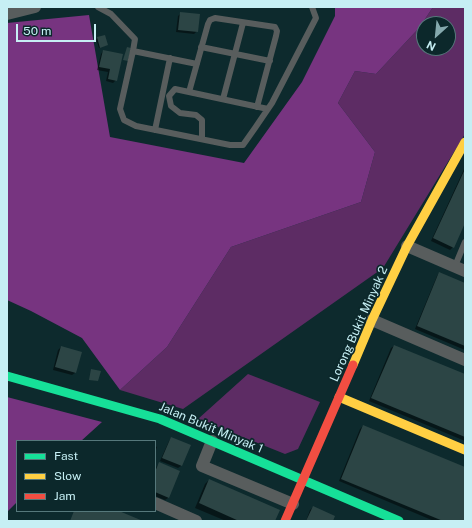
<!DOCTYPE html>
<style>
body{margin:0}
#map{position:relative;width:472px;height:528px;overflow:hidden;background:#0d2a2d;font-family:"Public Sans",sans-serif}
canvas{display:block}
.frame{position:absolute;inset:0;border:8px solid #c6eff4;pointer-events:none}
.legend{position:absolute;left:16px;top:440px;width:140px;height:72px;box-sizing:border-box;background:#0c282b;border:1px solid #56787b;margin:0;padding:5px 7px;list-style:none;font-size:12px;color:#c6eff4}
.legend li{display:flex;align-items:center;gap:8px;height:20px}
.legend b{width:20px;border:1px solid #56787b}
.north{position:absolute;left:416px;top:16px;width:40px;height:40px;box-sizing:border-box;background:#0c282b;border:1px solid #56787b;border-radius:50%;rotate:207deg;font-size:11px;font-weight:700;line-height:16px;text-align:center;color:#c6eff4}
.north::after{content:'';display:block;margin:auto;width:14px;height:18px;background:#85aaae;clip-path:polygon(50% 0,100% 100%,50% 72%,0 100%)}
.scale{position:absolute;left:16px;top:24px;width:80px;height:18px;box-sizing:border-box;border:2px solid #c6eff4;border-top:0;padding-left:5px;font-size:12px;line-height:14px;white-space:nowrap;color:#c6eff4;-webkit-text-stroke:3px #0c282b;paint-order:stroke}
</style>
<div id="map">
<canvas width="472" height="528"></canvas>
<div class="frame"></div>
<ul class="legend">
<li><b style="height:5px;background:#16e098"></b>Fast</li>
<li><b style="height:5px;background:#ffcf43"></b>Slow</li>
<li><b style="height:5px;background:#f24e42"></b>Jam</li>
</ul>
<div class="north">N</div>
<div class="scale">50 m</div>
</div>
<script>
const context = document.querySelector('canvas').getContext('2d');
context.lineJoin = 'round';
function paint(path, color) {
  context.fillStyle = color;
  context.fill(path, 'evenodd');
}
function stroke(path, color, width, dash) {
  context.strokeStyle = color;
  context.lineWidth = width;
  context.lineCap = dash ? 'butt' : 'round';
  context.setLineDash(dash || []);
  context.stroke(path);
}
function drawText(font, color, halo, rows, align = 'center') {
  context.font = font + ' "Public Sans",sans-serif';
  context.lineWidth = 3.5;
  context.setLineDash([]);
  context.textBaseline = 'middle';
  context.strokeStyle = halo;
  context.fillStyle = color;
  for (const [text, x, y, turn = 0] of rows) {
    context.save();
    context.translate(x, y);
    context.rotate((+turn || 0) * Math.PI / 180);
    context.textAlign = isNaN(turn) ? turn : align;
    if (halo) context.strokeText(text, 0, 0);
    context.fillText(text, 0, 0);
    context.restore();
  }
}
const green = new Path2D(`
 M433,7h32v127l-82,134 -200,141 -63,-19 47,-43 64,-100 130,-45 14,-50 -37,-49 17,-32 21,3 43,-46zM424,24h24v24h-24z
 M248,374l72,28 -22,47 -13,5 -87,-35z`);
const forest = new Path2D(`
 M335,7h98l-14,21 -43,46 -21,-3 -17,32 37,49 -14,50 -130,45 -64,100 -47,43 -38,-52 -51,-27 -24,-11v-277l82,-8 21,122 134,26 58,-81 33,-66z
 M7,397l95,25 -21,19h-64v61l-10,10z`);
const shadow = new Path2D(`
 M181,13l16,18 -3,3 -18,-2 2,-16z
 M104,36l3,9 -8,3 -3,-9z
 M103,51l13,29 -3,3 -7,-2 2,-9 -11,-2 4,-16z
 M465,167v54l-12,26 -3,3 -19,-9z
 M439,273l26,11v66l-50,-21 22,-53z
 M394,346l71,29v66l-96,-40 22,-53z
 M61,347l19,6 -5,20 -3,2 -19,-5 5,-20z
 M363,426l102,42v53h-31l-95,-40 21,-52z
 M171,438l10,28 -3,2 -18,-7 9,-20z
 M155,446l2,1 -2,6z
 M160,463l19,8 -11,27 -3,2 -10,-4v-26l2,-4z
 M209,480l65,41h-48l-31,-13 10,-24z
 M313,507l19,14h-26l4,-11z`);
const building = new Path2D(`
 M180,12l20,2 -2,18 -20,-2z
 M105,35l3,10 -8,3 -3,-11z
 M127,47l4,1 -3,13 -5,-1z
 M103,50l20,4 -6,27 -9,-2 2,-10 -11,-2z
 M465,169v54l-11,25 -21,-10z
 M439,272l26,11v63l-48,-20z
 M394,345l71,29v63l-94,-39z
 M61,346l21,6 -6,21 -21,-6z
 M91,369l10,2 -3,10 -9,-1z
 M363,425l102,42v54h-22l-102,-42z
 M171,437l20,8 -9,21 -20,-8z
 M159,462l21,9 -11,27 -14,-6v-20z
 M209,479l71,31 -5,11h-36l-40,-18z
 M313,506l22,10 -2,5h-27z
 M74,511h45l24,10h-73z`);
const lane = new Path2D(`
 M98,7l13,7 24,25 -2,12 -13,58 4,11 12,6 94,19h13l12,-17 17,-25 44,-85 -4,-11
 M201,47l69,14
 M133,51l64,13
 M189,92l19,-68 2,-4 5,-2 60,9 2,4 -1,5 -19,71
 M223,99l20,-76
 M155,130l15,-72
 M202,139v-19l-6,-5 -16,-2 -9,-7 -2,-10 6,-7 93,20
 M455,266l10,-24`);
const street = new Path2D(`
 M7,14l28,-7
 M407,246l58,25
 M372,320l93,40
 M212,441l-10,25 91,38
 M155,503l41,18`);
const fast = new Path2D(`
 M7,376l153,43 239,102`);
const slow = new Path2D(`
 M353,365l19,-45 35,-74 58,-104
 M339,397l126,53`);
const jam = new Path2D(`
 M285,521l68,-156`);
const streetNames = [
 ["Lorong Bukit Minyak 2",359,324,-66],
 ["Jalan Bukit Minyak 1",211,428,23]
];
paint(green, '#5d2c64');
paint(forest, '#773480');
paint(shadow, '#0007');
paint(building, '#2c4545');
stroke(lane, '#585d5d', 6);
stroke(street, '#585d5d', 12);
stroke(fast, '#16e098', 9);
stroke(slow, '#ffcf43', 9);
stroke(jam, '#f24e42', 9);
drawText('12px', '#c6eff4', '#0c282b', streetNames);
</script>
